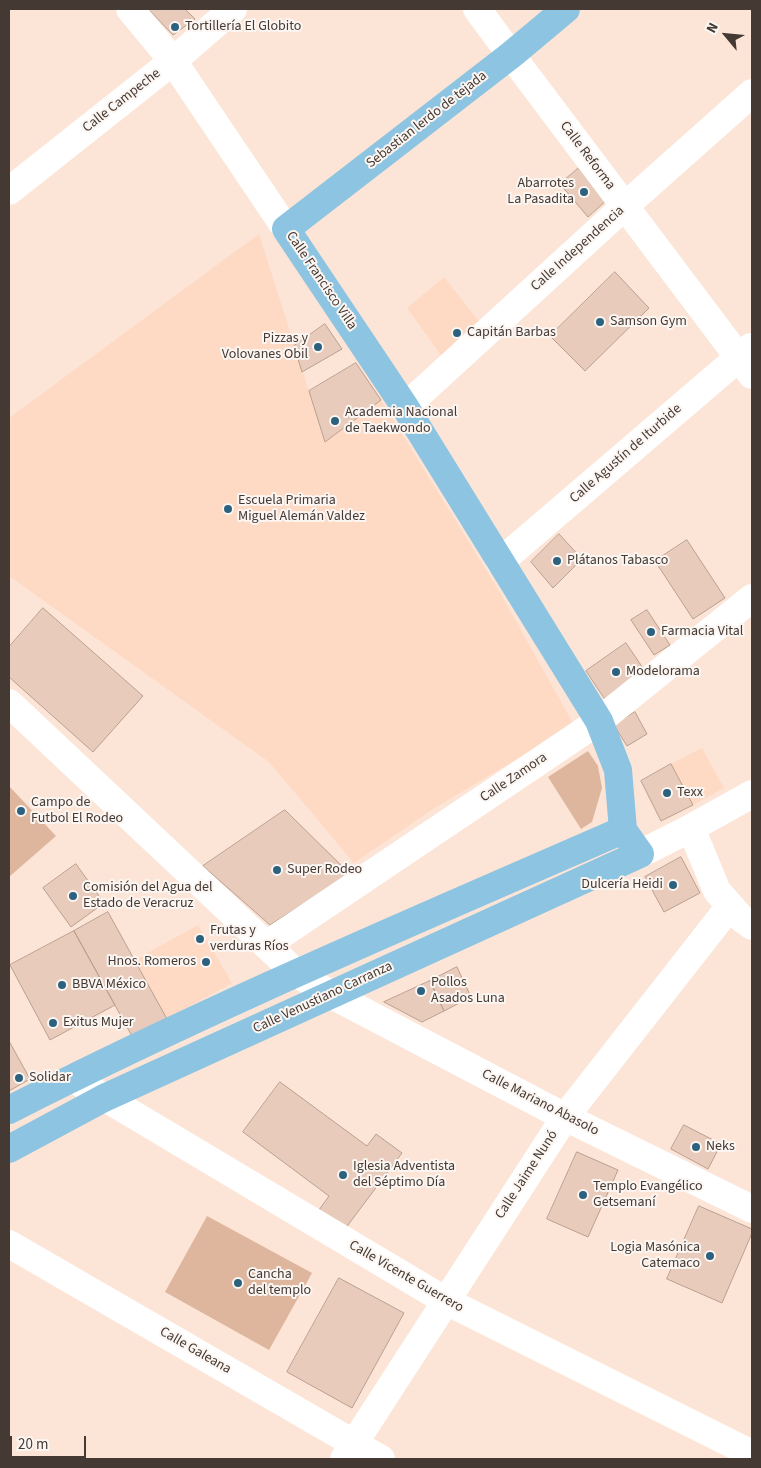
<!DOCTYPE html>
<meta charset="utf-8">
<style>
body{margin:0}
#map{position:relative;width:761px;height:1468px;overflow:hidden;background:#fce5d7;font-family:"Source Sans 3",sans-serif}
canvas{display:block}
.frame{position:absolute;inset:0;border:10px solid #453a33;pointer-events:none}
.north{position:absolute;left:701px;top:10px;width:50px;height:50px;-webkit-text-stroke:4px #fcf6f3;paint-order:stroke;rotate:298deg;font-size:14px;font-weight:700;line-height:20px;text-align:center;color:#453a33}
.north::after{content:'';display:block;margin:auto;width:18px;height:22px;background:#453a33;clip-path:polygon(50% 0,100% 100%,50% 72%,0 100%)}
.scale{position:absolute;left:10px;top:1436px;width:76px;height:22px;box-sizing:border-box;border:2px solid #453a33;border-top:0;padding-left:6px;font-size:15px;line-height:18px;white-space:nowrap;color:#453a33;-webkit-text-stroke:4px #fcf6f3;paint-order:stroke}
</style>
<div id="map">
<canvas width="761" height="1468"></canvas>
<div class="frame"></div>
<div class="north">N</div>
<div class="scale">20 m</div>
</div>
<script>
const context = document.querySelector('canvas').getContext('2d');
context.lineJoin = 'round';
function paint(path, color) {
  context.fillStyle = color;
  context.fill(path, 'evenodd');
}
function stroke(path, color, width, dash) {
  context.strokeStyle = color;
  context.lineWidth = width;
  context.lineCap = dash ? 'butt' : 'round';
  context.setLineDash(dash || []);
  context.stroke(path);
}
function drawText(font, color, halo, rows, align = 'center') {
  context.font = font + ' "Source Sans 3",sans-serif';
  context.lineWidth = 4;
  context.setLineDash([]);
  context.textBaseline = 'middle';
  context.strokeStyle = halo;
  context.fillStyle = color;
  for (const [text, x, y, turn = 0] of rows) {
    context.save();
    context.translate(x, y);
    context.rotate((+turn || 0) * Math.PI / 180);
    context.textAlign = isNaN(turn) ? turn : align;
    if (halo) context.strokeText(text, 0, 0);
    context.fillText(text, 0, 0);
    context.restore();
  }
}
const built = new Path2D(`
 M259,234l66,208 56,-42 118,191 75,134 -141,84 -79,54 -85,-101 -260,-186v-158z
 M444,277l38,48 -39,33 -36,-50z
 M702,748l22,40 -31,17 -22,-41z
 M198,925l34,58 -65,36 -32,-59z`);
const green = new Path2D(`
 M588,751l10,15 4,22 -10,34 -11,7 -33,-52z
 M9,786l47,50 -47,41z
 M207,1216l105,57 -43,77 -104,-58z`);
const building = new Path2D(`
 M152,9h33l10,10 -22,16 -23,-24z
 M580,167l28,32 -20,18 -28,-33z
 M615,272l34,36 -64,63 -35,-35z
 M325,324l17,25 -40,23 -8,-26z
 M356,363l25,37 -56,42 -16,-51z
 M559,534l23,25 -29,29 -22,-26z
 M687,540l38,58 -32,21 -38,-58z
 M43,608l100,88 -50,56 -84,-75v-30z
 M647,610l23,35 -16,10 -23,-35z
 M626,643l21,31 -41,27 -20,-30z
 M635,712l12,22 -20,12 -13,-21z
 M671,764l22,41 -32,16 -20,-40z
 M285,810l65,64 -80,51 -67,-59z
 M681,857l19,36 -36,19 -19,-35z
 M76,864l28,39 -33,24 -28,-39z
 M108,912l59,107 -34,19 -59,-107z
 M74,931l41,74 -65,35 -40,-75z
 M457,967l14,30 -27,14 -14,-30z
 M430,981l14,30 -22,11 -38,-20z
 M9,1041l21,38 -21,12z
 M280,1082l87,64 9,-12 26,19 -57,76 -26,-19 10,-14 -86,-64z
 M684,1125l37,19 -13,25 -37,-20z
 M577,1152l41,18 -30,67 -41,-18z
 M699,1206l53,23v4l-30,70 -55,-24z
 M339,1278l65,35 -52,95 -65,-36z`);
const minor = new Path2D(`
 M130,9l43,52 113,168
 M477,9l34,46 241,320
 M9,191l164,-130 60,-52
 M405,407l220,-201 127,-113
 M500,562l251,-215
 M9,703l287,270 34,21 235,123 187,92
 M691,828l26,63 24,27 11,8
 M640,854l51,-26 61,-34
 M266,945l333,-224 153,-123
 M72,1078l374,223 306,153
 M9,1244l372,215
 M344,1459l221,-342 165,-211`);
const major = new Path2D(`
 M566,9l-55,46 -225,174 119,178 194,314 19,49 5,60
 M9,1110c200,-102 408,-190 614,-280
 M9,1149l95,-51 536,-244 -17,-24`);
const markers = [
 [175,27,5,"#2d627e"],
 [584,192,5,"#2d627e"],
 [600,322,5,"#2d627e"],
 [457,333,5,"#2d627e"],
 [318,347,5,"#2d627e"],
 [335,421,5,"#2d627e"],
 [228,509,5,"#2d627e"],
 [557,561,5,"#2d627e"],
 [651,632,5,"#2d627e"],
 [616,672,5,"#2d627e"],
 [667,793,5,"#2d627e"],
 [21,811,5,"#2d627e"],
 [277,870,5,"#2d627e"],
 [673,885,5,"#2d627e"],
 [73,896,5,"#2d627e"],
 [200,939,5,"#2d627e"],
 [206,962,5,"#2d627e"],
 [62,985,5,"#2d627e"],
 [421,991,5,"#2d627e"],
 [53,1023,5,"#2d627e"],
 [19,1078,5,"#2d627e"],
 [696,1147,5,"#2d627e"],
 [343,1175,5,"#2d627e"],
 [583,1195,5,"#2d627e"],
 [710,1256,5,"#2d627e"],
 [238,1283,5,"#2d627e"]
];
const poiNames = [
 ["Tortillería El Globito",185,27],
 ["Abarrotes",574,184,"right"],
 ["La Pasadita",574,200,"right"],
 ["Samson Gym",610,322],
 ["Capitán Barbas",467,333],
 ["Pizzas y",308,339,"right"],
 ["Volovanes Obil",308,355,"right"],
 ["Academia Nacional",345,413],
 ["de Taekwondo",345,429],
 ["Escuela Primaria",238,501],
 ["Miguel Alemán Valdez",238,517],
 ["Plátanos Tabasco",567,561],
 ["Farmacia Vital",661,632],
 ["Modelorama",626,672],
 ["Texx",677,793],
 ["Campo de",31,803],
 ["Futbol El Rodeo",31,819],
 ["Super Rodeo",287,870],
 ["Dulcería Heidi",663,885,"right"],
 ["Comisión del Agua del",83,888],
 ["Estado de Veracruz",83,904],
 ["Frutas y",210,931],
 ["verduras Ríos",210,947],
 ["Hnos. Romeros",196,962,"right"],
 ["Pollos",431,983],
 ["Asados Luna",431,999],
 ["BBVA México",72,985],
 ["Exitus Mujer",63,1023],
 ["Solidar",29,1078],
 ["Neks",706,1147],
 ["Iglesia Adventista",353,1167],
 ["del Séptimo Día",353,1183],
 ["Templo Evangélico",593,1187],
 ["Getsemaní",593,1203],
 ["Logia Masónica",700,1248,"right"],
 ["Catemaco",700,1264,"right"],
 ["Cancha",248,1275],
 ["del templo",248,1291]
];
const streetNames = [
 ["Calle Campeche",122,101,-38],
 ["Sebastian lerdo de tejada",427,120,-38],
 ["Calle Reforma",587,156,53],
 ["Calle Independencia",578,249,-42],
 ["Calle Francisco Villa",321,281,56],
 ["Calle Agustín de Iturbide",626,454,-41],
 ["Calle Zamora",514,778,-34],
 ["Calle Venustiano Carranza",323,998,-25],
 ["Calle Mariano Abasolo",540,1103,27],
 ["Calle Jaime Nunó",527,1175,-57],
 ["Calle Vicente Guerrero",406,1277,30],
 ["Calle Galeana",195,1351,30]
];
paint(built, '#fedac5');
paint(green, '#deb59d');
paint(building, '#e8cbbb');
stroke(building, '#ba9f8f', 1);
stroke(minor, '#fff', 28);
stroke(major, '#8cc4e1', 28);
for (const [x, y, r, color] of markers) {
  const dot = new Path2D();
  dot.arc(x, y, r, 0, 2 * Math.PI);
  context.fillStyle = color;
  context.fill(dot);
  stroke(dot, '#fcf6f3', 2);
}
drawText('14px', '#453a33', '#fcf6f3', poiNames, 'left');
drawText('14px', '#453a33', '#fcf6f3', streetNames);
</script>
